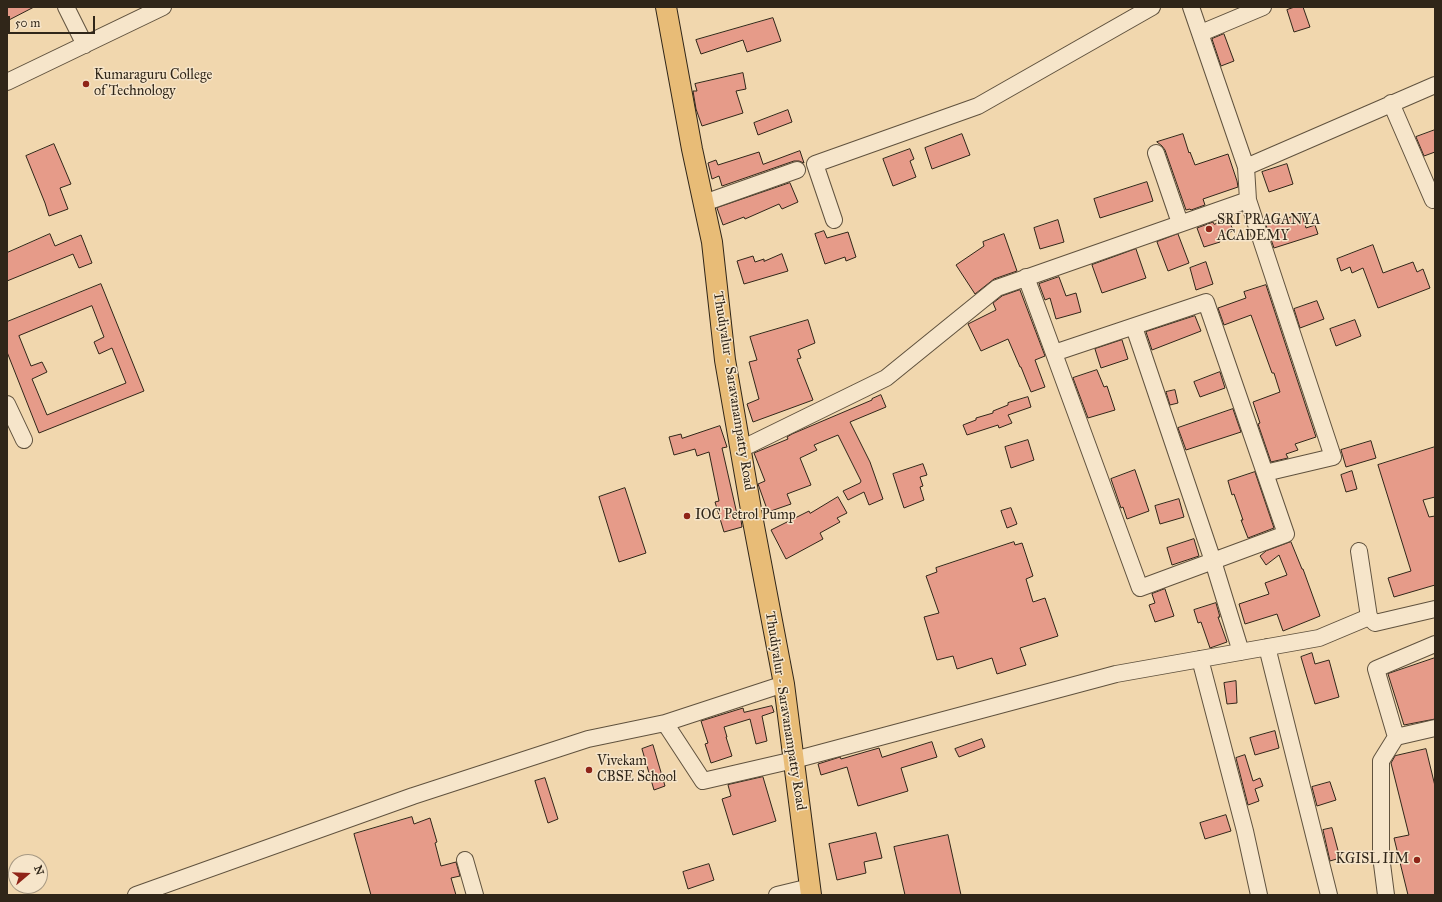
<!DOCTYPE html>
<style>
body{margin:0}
#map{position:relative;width:1442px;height:902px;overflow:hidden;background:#f1d7ae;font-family:"IM FELL Great Primer",serif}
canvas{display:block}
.frame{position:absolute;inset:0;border:8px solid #302619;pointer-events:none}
.north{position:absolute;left:8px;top:854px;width:40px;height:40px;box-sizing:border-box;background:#f6e5ca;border:1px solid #a79983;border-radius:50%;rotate:71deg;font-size:11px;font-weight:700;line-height:16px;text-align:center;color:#302619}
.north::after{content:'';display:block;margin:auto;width:14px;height:18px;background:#8f2418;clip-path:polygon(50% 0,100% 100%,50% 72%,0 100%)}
.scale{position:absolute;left:8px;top:16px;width:87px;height:18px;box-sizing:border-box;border:2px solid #302619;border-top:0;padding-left:5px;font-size:12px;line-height:14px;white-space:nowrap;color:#302619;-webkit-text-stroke:3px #f6e5ca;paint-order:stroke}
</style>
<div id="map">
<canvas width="1442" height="902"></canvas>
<div class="frame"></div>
<div class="north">N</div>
<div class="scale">50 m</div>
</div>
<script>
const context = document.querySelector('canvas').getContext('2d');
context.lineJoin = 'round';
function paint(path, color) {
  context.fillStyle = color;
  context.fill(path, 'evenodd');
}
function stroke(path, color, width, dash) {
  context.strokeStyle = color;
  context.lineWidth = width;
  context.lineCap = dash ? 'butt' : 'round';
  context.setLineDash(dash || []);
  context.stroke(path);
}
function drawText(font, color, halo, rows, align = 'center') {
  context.font = font + ' "IM FELL Great Primer",serif';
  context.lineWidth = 3;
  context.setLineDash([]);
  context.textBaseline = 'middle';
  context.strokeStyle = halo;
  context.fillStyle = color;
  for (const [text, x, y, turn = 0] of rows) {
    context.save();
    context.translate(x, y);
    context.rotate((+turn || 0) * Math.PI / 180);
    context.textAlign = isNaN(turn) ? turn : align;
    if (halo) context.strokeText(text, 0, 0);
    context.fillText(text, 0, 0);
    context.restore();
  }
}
const building = new Path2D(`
 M7,7h27l-27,14z
 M1295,7h8l7,20 -16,5 -7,-22z
 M773,18l8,23 -34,11 -4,-12 -42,14 -5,-14z
 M1224,34l10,27 -13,5 -9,-27z
 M743,73l3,16 -10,2 7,22 -41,13 -6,-17 -3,-18h4l-2,-7z
 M788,110l4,12 -34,13 -4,-12z
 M1435,130v22l-11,4 -8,-19z
 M962,134l8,21 -38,14 -7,-21z
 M1183,134l6,19 1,-1 5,13 33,-11 9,27 1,6 -35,12 2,6 -14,5 -1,-1 -4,1 -21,-60 -3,-4 -5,-4z
 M54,144l17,40 -11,4 8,21 -19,7 -4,-13 -19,-47z
 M910,149l4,10 -4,2 6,16 -23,9 -10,-27z
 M800,151l4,12 -5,-2h-5l-72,25 -3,-10 -7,3 -4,-16 8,-3 2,5 41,-13 4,12z
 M1287,164l6,20 -24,8 -7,-20z
 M1147,182l6,19 -53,17 -6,-19z
 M790,183l8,19 -16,7 -3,-5 -34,15 -1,-2 -21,8 -6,-17z
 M1302,214l4,14 9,-3 3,9 -44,14 -8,-23z
 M1229,219l4,12 -15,5 2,6 -16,5 -7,-19 16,-6 1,2z
 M1058,220l6,22 -24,7 -6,-21z
 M824,231l3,7 21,-6 8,25 -10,4 -1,-4 -20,7 -10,-30z
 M50,234l5,12 26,-11 11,28 -13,5 -6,-14 -66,27v-28z
 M1004,234l13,37 -23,8 -19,15 -19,-29 28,-19 -1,-4z
 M1178,234l11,29 -21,8 -11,-29z
 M1373,245l10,28 30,-11 4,10 6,-3 7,19 -52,20 -15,-40 -11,5 -2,-6 -9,4 -4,-12z
 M1136,249l10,29 -44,15 -10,-28z
 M782,254l6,17 -44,13 -7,-23 16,-5 2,6 9,-3v2z
 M1206,262l7,22 -17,6 -6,-22z
 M1059,277l7,19 10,-3 5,19 -25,7 -6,-21 -5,2 -6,-16z
 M101,284l43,107 -105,42 -32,-81v-30zM92,306l12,31 -10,5 5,12 13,-6 14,35 -79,32 -15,-36 15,-7 -5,-10 -11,4 -12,-30z
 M1266,285l50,152 -21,7 3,6 -12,4 2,4 -17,4 -13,-38 2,-1 -7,-21 27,-10 -6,-19h-2l-21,-58 -27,10 -6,-17 28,-10 -2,-6z
 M1020,290l25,66 -10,4 10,27 -14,5 -10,-25h-1l-12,-28 -27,12 -13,-27 28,-14 -3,-7 9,-7z
 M1317,301l7,18 -24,9 -6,-19z
 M1195,316l6,15 -49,19 -6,-18z
 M808,320l7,23 -17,7 3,8 -4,1 16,41 -60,22 -6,-18 12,-5 -10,-37 8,-2 -7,-23z
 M1355,320l6,16 -25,10 -6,-17z
 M1122,340l6,19 -27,9 -6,-19z
 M1097,370l7,17 3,-1 8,24 -27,8 -15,-40z
 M1220,372l5,16 -25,9 -6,-15z
 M1175,390l3,13 -8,2 -4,-13z
 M881,395l5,12 -36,15 20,40 13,37 -14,6 -5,-13 -16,8 -5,-9 17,-8 1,-2 -23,-46 -24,10 3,5 -17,8 11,27 -24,9 4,10 -23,8 -10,-28 7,-3 -11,-28 34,-14 -1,-2 5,-3 80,-34v-1z
 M1028,397l3,10 -23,8 4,8 -13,5 -1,-3 -31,10 -4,-10 13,-5v-2l17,-5v-2l15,-6v-2z
 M1233,409l8,23 -55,18 -8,-22z
 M720,426l7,21 -5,1 15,66 3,-1 2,14 -18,5 -9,-30 4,-1 -10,-49 -12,4 -2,-7 -21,6 -5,-18 12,-3 1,4z
 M1028,440l6,20 -23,8 -6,-21z
 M1371,441l5,17 -30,9 -5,-17z
 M1435,447v50l-12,3 6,17 6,-1v69l-41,12 -6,-19 23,-7 -33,-106z
 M923,464l4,11 -7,2 3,9 -3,1 4,13 -20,8 -11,-34z
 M1135,470l14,41 -22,8 -4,-12 -2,1 -10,-29z
 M1352,471l5,18 -11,3 -5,-17z
 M1255,472l19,56 -26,10 -7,-18h2l-9,-26 -2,1 -4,-14z
 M625,488l21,65 -27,9 -20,-65z
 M838,497l9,16 -10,5 3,4 -20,11 3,6 -37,20 -15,-29 38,-19 1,2z
 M1179,499l5,18 -24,7 -5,-18z
 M1011,508l6,16 -10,4 -6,-17z
 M1194,539l5,17 -27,9 -5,-17z
 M1014,542l1,3 7,-2 11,33 -7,3 7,23 12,-4 13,38 -38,12 6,17 -29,9 -5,-16 -35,11 -4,-13 -16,4 -13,-43 15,-4 -13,-37 11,-4 -1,-4z
 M1291,542l11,27h1l17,47 -37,15 -6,-17 -32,10 -6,-20 30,-10 -4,-11 22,-8 -8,-20 -13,10 -6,-9 6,-5z
 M1165,589l9,27 -19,6 -6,-17 6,-2 -3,-9z
 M1216,603l4,14h-2l9,25 -17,6 -9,-26 -3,1 -4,-13z
 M1312,653l3,11 14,-4 10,37 -24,7 -14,-47z
 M1435,658v61l-31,6 -16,-51z
 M1236,681l1,22 -10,1 -3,-21z
 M772,706l2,6 -12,4 5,25 -11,3 -6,-25 -26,8 3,10h-1l6,19 -21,7 -6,-19 3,-1 -7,-22 42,-13 1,4z
 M1275,731l4,17 -24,7 -5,-17z
 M982,739l3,8 -26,10 -4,-8z
 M932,742l5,15 -36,11 7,23 -50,15 -11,-39 -26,8 -3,-11 22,-7 1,2 38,-11 3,9z
 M653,745l12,41 -11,4 -12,-41z
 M1426,749l9,37v109h-27l-14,-57 15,-3 -18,-72 4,-7z
 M1245,755l8,26 7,-3 3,8 -8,3 4,12 -11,4 -12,-47z
 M763,777l13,44 -43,14 -11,-36 9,-3 -3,-11z
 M545,778l13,41 -10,4 -13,-42z
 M1330,782l6,18 -19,6 -5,-19z
 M1226,815l5,16 -26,8 -5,-16z
 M412,817l2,7 16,-6 7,24 -2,1 6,23 15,-4 4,14 -9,2 5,17h-85l-17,-61z
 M1332,828l8,30 -10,3 -7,-31z
 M876,833l6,25 -18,4 2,11 -29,7 -8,-36z
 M948,835l13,60h-56l-11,-48z
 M709,864l5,16 -26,9 -5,-17z`);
const minor = new Path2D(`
 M66,7l19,38
 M1191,7l55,160 2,33 85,257 -68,16
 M1201,33l62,-26
 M7,82l156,-75
 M1391,103l42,97
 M1156,153l24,70
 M1246,167l189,-82
 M704,203l93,-33
 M834,220l-19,-56 163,-58 174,-99
 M1026,277l114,311 146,-54 -80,-232 -152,51
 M1134,327l79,234 28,91
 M7,404l17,36
 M741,449l145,-71 111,-90 251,-88
 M1359,551l10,66 6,6 60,-14
 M1267,647l62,248
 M1200,659l45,172 14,64
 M665,723l119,-39
 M1396,737l39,-9
 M465,860l10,35
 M136,895l277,-99 175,-57 77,-16 38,58 91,-21 322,-86 203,-36 50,-21
 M777,895l33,-8
 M1386,895l-5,-39v-95l15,-24 -20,-68 59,-25`);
const major = new Path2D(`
 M666,7l26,142 20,93 13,118 28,161 31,163 27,211`);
const markers = [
 [86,84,4,"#8f2418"],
 [1209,229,4,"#8f2418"],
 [687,516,4,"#8f2418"],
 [589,770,4,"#8f2418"],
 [1417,860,4,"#8f2418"]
];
const poiNames = [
 ["Kumaraguru College",94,76],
 ["of Technology",94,92],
 ["SRI PRAGANYA",1217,221],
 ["ACADEMY",1217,237],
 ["IOC Petrol Pump",695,516],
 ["Vivekam",597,762],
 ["CBSE School",597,778],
 ["KGISL IIM",1409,860,"right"]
];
const streetNames = [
 ["Thudiyalur - Saravanampatty Road",733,391,81],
 ["Thudiyalur - Saravanampatty Road",785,711,81]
];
paint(building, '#e69b89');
stroke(building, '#302619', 1);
stroke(minor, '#60523e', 18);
stroke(major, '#302619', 22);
stroke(minor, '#f6e5ca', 16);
stroke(major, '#e8bc77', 20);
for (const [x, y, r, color] of markers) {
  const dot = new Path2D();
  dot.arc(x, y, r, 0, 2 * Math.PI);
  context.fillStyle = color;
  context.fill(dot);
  stroke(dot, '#f6e5ca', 1.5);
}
drawText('14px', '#302619', '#f6e5ca', poiNames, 'left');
drawText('14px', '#302619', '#f6e5ca', streetNames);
</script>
